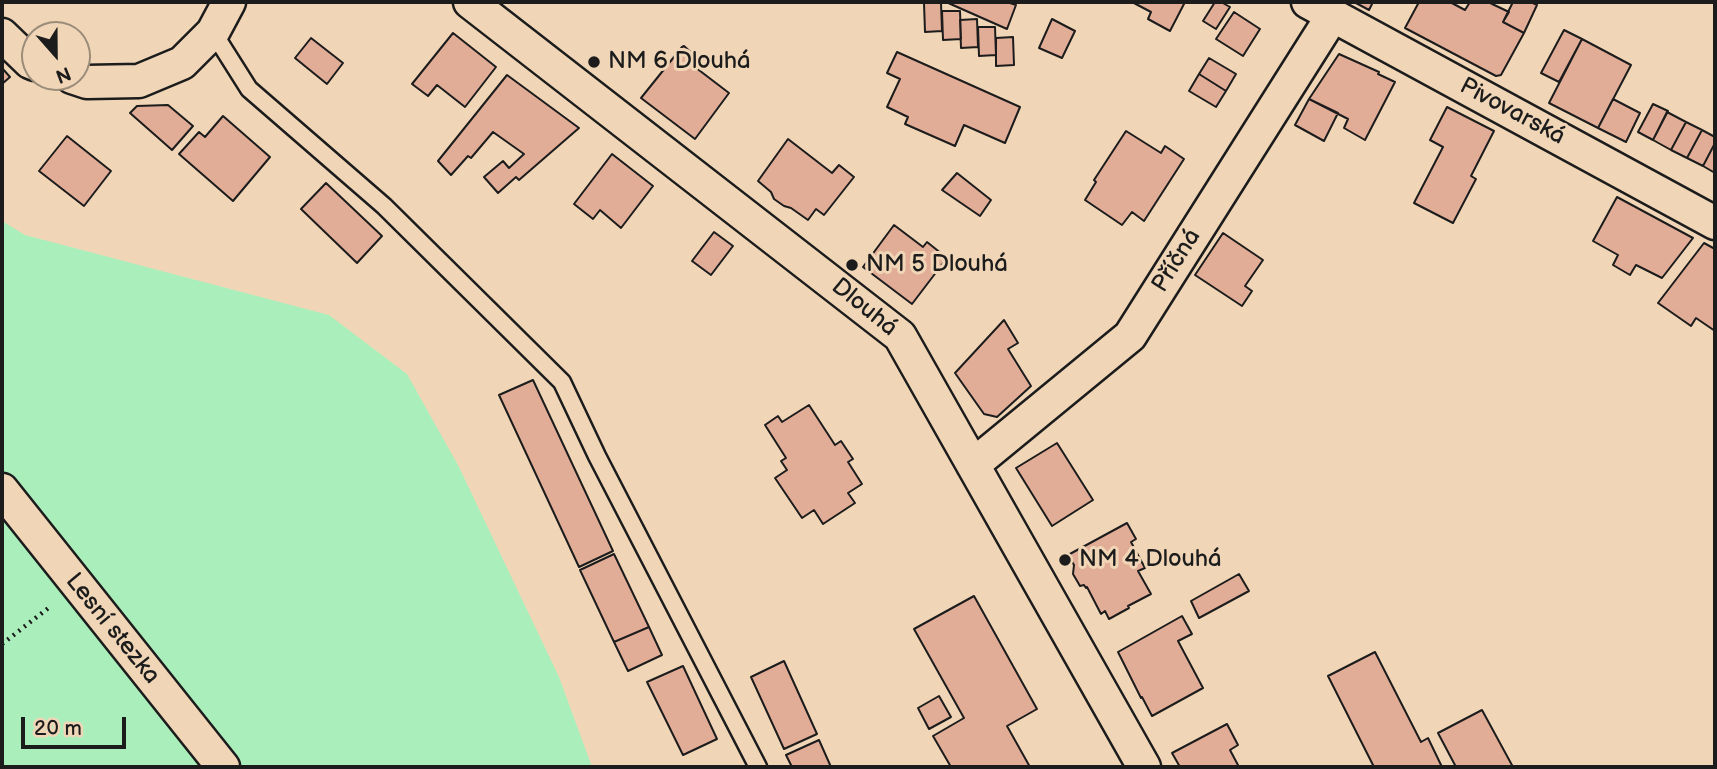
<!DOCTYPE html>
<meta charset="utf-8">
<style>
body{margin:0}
#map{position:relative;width:1717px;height:769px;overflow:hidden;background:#f0d6b7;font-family:"Balsamiq Sans",sans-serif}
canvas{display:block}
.frame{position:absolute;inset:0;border:4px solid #1c1c1c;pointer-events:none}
.north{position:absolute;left:21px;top:21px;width:70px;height:70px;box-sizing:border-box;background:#f0d6b7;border:2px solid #9b8c79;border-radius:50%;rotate:159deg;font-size:19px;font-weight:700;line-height:28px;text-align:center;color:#1c1c1c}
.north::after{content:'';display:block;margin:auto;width:24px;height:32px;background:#1c1c1c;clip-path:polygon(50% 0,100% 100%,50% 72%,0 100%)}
.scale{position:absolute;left:21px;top:717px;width:105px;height:32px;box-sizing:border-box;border:4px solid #1c1c1c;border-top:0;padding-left:9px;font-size:21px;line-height:24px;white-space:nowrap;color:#1c1c1c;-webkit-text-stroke:5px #f0d6b7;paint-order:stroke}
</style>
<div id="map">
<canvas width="1717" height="769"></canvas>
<div class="frame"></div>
<div class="north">N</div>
<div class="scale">20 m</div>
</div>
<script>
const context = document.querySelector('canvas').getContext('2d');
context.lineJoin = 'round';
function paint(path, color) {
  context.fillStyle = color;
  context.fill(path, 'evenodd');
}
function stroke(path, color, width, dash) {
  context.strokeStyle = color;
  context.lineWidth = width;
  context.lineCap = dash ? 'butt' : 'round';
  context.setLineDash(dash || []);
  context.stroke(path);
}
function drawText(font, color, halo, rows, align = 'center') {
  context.font = font + ' "Balsamiq Sans",sans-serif';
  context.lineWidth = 6;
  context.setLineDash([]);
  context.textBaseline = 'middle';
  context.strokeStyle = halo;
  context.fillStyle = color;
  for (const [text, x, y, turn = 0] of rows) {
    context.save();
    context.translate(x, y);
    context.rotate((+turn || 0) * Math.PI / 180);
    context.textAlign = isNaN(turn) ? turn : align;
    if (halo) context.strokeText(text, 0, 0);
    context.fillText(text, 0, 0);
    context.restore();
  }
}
const green = new Path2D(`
 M2,221l23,14 304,80 78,59 52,93 100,210 33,90h-590z`);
const building = new Path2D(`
 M946,2h61l9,3 -9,24z
 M1132,2h53l-15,29 -22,-12 3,-7z
 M1215,2h6l9,5 -14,22 -13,-8z
 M1354,2h19l-4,8z
 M1419,2h31l15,8 5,-8h18l21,10 -6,10 21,11 -23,42 -5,1 -91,-48z
 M1513,2h18l6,3 -13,28 -21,-11z
 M924,3h17l1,28 -17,1z
 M942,11h18l1,28 -18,1z
 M1234,12l26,17 -17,27 -27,-17z
 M977,19l1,28 -17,1 -1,-28z
 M1052,19l23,12 -13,27 -23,-10z
 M978,27h17l1,28 -17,1z
 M1564,30l18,9 -23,43 -18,-9z
 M453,33l43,34 -31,40 -28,-22 -9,11 -16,-12z
 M1013,37l1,28 -18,1v-28z
 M311,38l32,25 -16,21 -32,-26z
 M1582,39l49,26 -33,63 -49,-25z
 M684,46l12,11 -5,7 38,29 -34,46 -54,-41 41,-51z
 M897,52l123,55 -15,36 -41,-18 -9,21 -50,-22 3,-7 -21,-10 13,-28 -13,-6z
 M1339,54l40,18 -1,2 17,8 -30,58 -21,-12 4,-9 -39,-20z
 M1209,58l27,16 -10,17 -27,-17z
 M2,68l8,9 -8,7z
 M1199,74l27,17 -10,16 -27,-16z
 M507,75l72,53 -60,52 -3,-3 -18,16 -14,-16 19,-16 6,7 15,-14 -31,-22 -22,26 -3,-2 -17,19 -13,-14z
 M1309,99l29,14 -14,28 -29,-16z
 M1613,99l27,14 -14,29 -28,-14z
 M1653,104l15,7 -15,29 -15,-8z
 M168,105l25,21 -21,24 -42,-37 7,-7z
 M1447,107l47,24 -23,45 5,3 -23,44 -39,-20 29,-56 -13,-7z
 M1667,112l19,10 -15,28 -18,-10z
 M223,116l47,41 -37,44 -54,-47 20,-22 6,5z
 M1686,122l16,8 -15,28 -16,-8z
 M1702,130l13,7v6l-12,23 -16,-8z
 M1126,131l35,22 4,-7 19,13 -40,62 -12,-9 -10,13 -37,-25 11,-18 -2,-2z
 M67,136l44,35 -27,35 -45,-35z
 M788,139l44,34 7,-8 15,12 -30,38 -8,-6 -8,11 -17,-12 -7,-2 -10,-7 -3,-7 -13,-11z
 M1715,143v30l-12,-7z
 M612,154l41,32 -32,42 -21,-18 -7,9 -19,-15z
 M957,173l34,27 -11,16 -38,-26z
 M326,183l56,53 -25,27 -56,-54z
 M1617,197l76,41 -31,40 -26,-13 -6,10 -17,-10 5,-10 -25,-14z
 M894,225l29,22 4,-5 20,16 -35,46 -49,-37z
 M714,232l19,14 -22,29 -19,-14z
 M1223,233l40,27 -18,26 7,5 -10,15 -47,-31z
 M1704,243l11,6v82l-19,-13 -5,8 -33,-23z
 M1004,320l14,23 -10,6 23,37 -34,31 -13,-3 -29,-41z
 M533,380l80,171 -34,16 -80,-172z
 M809,405l26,40 6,-4 12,18 -5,3 14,22 -14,9 7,10 -32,21 -9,-14 -12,8 -27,-40 12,-8 -6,-9 5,-3 -21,-33 13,-9 4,6z
 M1057,443l36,57 -41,26 -36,-58z
 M1127,523l9,16 -5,3 14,26 -7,3 13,23 -23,12 1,2 -20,11 -4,-8 -4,3 -14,-27 -1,1 -2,-3 -4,1 -7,-12 1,-9 -6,-10z
 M614,554l35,73 -35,15 -34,-72z
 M1239,574l10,17 -50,27 -8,-17z
 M974,596l63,113 -30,17 23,41h-79l-18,-31 31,-18 -50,-89z
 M1182,616l10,18 -14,7 25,47 -51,28 -10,-19 -1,1 -23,-46z
 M649,627l13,28 -34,16 -14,-29z
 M1375,652l46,90 7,-4 14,29h-70h2l-46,-91z
 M784,661l33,73 -33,15 -33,-72z
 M683,666l34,73 -34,16 -36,-73z
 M939,696l12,21 -22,12 -11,-21z
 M1482,710l31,57h-57l-18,-34z
 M1227,724l11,21 -8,5 9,17h-59l-8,-14z
 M819,740l12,27h-39l-6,-12z`);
const path = new Path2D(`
 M2,644l49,-38`);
const service = new Path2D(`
 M213,32l36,57 135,117 178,176 35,74 161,311`);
const minor = new Path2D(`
 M470,2l430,334 244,431
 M1308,2l407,221
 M2,35l28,27 5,2
 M72,77l15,5 52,-1 43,-18 31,-31 16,-30
 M973,465l157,-129 203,-321
 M2,490l221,277`);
const markers = [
 [594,62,7,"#1c1c1c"],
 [852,265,7,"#1c1c1c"],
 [1065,560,7,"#1c1c1c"]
];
const poiNames = [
 ["NM 6 Dlouhá",608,62],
 ["NM 5 Dlouhá",866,265],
 ["NM 4 Dlouhá",1079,560]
];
const streetNames = [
 ["Pivovarská",1512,112,28],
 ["Příčná",1177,261,-58],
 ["Dlouhá",864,308,39],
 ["Lesní stezka",112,629,51]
];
paint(green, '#aaefbb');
paint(building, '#e2ad97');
stroke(building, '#1c1c1c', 2);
stroke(service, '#1c1c1c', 21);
stroke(minor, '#1c1c1c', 37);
stroke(path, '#1c1c1c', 4.5, [2, 5]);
stroke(service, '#f0d6b7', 16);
stroke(minor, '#f0d6b7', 32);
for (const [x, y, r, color] of markers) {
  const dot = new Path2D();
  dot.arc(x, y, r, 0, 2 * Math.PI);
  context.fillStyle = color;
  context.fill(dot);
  stroke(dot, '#f0d6b7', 2.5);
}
drawText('24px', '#1c1c1c', '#f0d6b7', poiNames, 'left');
drawText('24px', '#1c1c1c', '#f0d6b7', streetNames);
</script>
